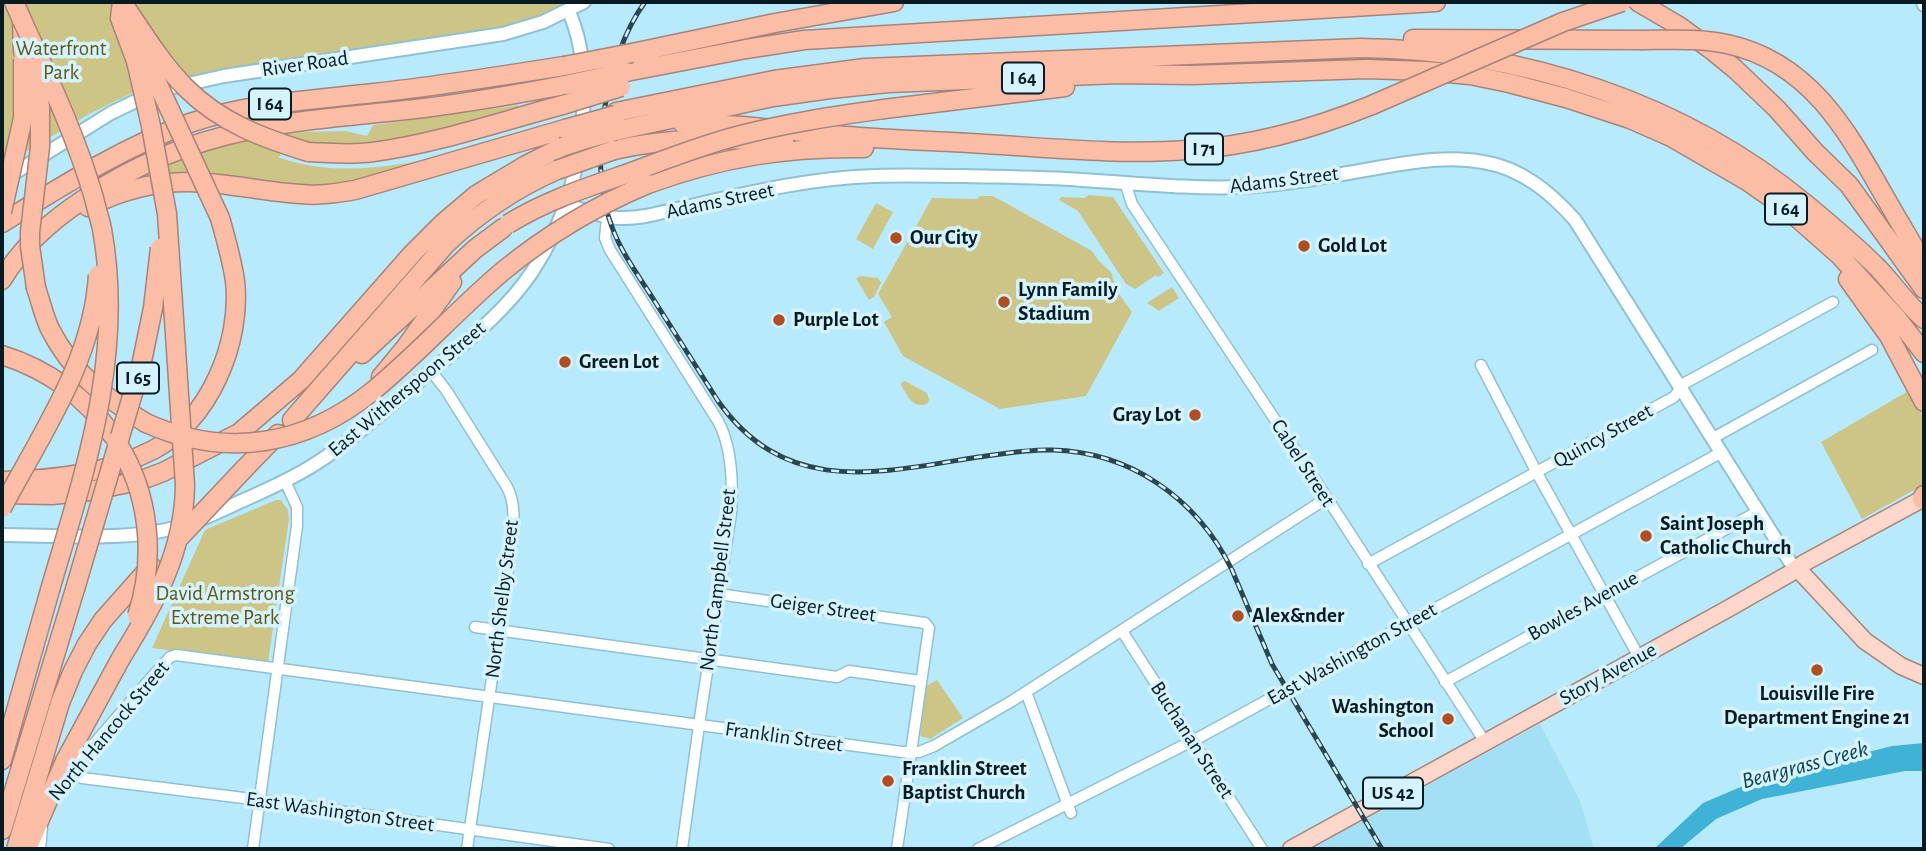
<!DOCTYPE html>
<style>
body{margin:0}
#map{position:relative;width:1926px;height:851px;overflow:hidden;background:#b7eafd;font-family:"Alegreya Sans",sans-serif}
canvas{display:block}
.frame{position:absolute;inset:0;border:4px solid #071b22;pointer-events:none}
</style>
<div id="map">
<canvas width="1926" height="851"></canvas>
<div class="frame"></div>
</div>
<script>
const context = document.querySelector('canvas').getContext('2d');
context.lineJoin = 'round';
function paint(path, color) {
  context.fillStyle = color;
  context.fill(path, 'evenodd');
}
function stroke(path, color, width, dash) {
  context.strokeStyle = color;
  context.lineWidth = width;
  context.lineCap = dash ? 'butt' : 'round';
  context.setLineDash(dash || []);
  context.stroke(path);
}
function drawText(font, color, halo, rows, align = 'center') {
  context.font = font + ' "Alegreya Sans",sans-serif';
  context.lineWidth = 7;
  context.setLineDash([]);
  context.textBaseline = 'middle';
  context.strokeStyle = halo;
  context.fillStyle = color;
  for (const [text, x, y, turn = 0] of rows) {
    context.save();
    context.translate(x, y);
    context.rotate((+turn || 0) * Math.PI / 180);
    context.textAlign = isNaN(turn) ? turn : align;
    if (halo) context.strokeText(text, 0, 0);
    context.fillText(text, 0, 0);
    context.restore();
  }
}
const built = new Path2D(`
 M1540,724l40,77 14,48h-284z`);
const green = new Path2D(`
 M2,2h581l-80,32 -279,42 -54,1 -42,18 -37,18 -89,53z
 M519,105l1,4 -138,38 -62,-1 -22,-6 -20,17c57,21 116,9 174,-2l-72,23 -63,10 -189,-5 23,-14 81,-28 72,-9 42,-1 21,5 6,-11z
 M1089,195l24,2 51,76 -6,4 -2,-2 -21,14 -9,-5 -48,-73 -19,-11 2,-3 23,1z
 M980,196h13l99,55 6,9 13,12 6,19 15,21 -46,84 -86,13 -97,-53 -19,-34 8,-5 -14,-23 54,-96 45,1z
 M876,203l17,9 -20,37 -17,-10z
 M860,276l18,2 3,5 -7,14 -5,3 -13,-22z
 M1172,287l7,11 -20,13 -12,-8z
 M905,381l22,12 2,7 -2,4c-15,5 -19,-8 -26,-19l1,-3z
 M1910,390l14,30v62l-3,4 -59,33 -41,-77z
 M276,500h5l7,10 1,9 -21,144 -116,-15 53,-118z
 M937,680l26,38 -33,21 -10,-3 6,-50z`);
const water = new Path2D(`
 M1924,743v28h-19l-143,28 -46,20 -36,30h-26l49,-46 54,-23 135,-34z`);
const minor = new Path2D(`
 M1125,182l7,22 195,294 158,244
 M607,218l-2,20 5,12 108,171c14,26 15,63 13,92l-31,205 -18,131
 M1481,365l56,108 102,184
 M431,371l15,19 61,97c10,19 6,41 4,61l-44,301
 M1713,438l159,-88
 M1368,564l306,-167 11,-14 148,-81
 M718,594l207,29 4,5 -32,221
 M475,627l362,50 12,-6 71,10
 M1122,631l140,218
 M1445,682l314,-171
 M1026,692l45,121
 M71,772l11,6 178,22 349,49
 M61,782l90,-104 19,-21 6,-2 726,97h17l15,-6 78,-45 315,-203
 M40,849l2,-22
 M253,849l44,-323v-19l-12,-26
 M978,849l222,-112 522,-285`);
const tertiary = new Path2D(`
 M1923,2l1,3
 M8,177l103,-64 25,-12 34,-13 54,-12 279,-42 40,-12 41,-20
 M566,205c34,9 43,17 80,11 75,-16 152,-38 229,-40 30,-1 60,0 90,0 39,1 78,1 117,4 53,3 106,9 159,7 49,-2 99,-13 147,-21 32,-5 63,-10 95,-4 38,6 67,30 92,58l215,342 7,6
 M2,535c59,0 133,8 189,-12 18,-6 35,-15 53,-23 24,-11 48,-21 71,-36 41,-26 77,-61 115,-92 37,-31 75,-60 102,-100 31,-47 48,-102 51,-159 2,-34 0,-72 -15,-103`);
const primary = new Path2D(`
 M1797,568l68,73 36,25 23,10
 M1291,849l433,-238 65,-37 15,-11 120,-65`);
const motorway = new Path2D(`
 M14,2l8,18 1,32
 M1638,2l41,24 34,25 22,18 42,40 38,43 34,33 75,104
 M1413,39l228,1
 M632,53l143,-30 119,-21
 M626,72l120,-23 58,-9 632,-38
 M884,109l181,-22
 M616,112l158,-32 91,-12 496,-20c160,2 322,54 446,157 24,20 49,41 71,63 16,17 29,36 46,51
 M683,124c55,-1 109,8 164,12 46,4 92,5 138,8 67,4 135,11 202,6 64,-4 126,-21 185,-45
 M615,131l158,-34 57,-8 58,-6 231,-9 73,1 174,-6 60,2 44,4 39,8 57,15 64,21 41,18 76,44 40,28 52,46 57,62 28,36
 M614,150c56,-13 113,-12 170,-9
 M308,152c22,1 43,3 65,0 66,-9 129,-31 193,-48
 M648,184c74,-27 138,-37 216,-36
 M88,207c31,-16 65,-25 100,-25 38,0 75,10 113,12 18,2 36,-1 54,-4l210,-61
 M2,223c60,-37 121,-76 188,-100 59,-20 122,-23 184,-30 64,-7 127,-17 190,-27
 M1900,223l24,41
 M1848,279l41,57 35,66
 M2,280c20,-34 50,-60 82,-81 50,-34 107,-57 166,-69 57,-12 116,-15 174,-22 47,-6 94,-14 141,-23
 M36,288c5,14 8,29 14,41 22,44 56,69 96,94
 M362,354l113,-105 28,-21
 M2,355c45,14 84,42 111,81
 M381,377l24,-29 47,-66
 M292,420l154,-176c33,-31 70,-56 111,-74
 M245,468l33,-34
 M2,481c51,-1 104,-7 151,-31 56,-29 89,-108 82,-169 -3,-21 -9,-42 -15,-63
 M2,494l50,1 37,-4 50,-10 24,-9 76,-39 62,-53 111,-126 31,-31 33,-28 50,-30 36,-18
 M1922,499l2,-4
 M2,760l48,-170
 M2,830l73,-241
 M16,849l44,-146 13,-32 14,-27 16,-24 48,-54
 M27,849l38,-88 56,-103`);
const rail = new Path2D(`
 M645,2c-40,55 -58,161 -33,225 9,25 26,48 40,70 22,35 44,69 66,104 68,96 160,72 260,56 25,-3 49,-8 74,-7 37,1 74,12 105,33 33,22 58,52 75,87l40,94 110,185`);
const motorwayBridge = new Path2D(`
 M122,2c20,29 39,61 64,86 35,35 77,50 122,64
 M22,20c27,59 54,116 72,178 2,10 6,21 8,31 23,127 -17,241 -52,361
 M1641,40c28,0 58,-2 86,4 93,20 129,105 173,179
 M142,50l78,168
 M23,52l12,21 5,33v41l-10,85v14l6,42
 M564,66l68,-13
 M565,85l61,-13
 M566,104l55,-17
 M1372,105l191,-83 59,-20
 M565,129l51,-14
 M562,147l24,-8 29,-8
 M557,170l57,-20
 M2,212l21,-94v-59
 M508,224c37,-23 77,-36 118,-50 36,-13 73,-28 111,-38 48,-13 98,-20 147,-27
 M146,423c80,36 160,23 228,-33 45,-37 84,-81 129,-119 44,-36 92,-65 145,-87
 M116,441c34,52 40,117 21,175
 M2,508c39,-74 91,-147 96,-233
 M180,537l65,-69
 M75,589l66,-223 12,-58 7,-60
 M121,658c34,-55 63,-106 64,-173l-18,-271 -16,-88 -15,-65 -16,-43 2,-16`);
const markers = [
 [896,238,7,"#b24d1f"],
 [1304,246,7,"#b24d1f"],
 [1004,302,7,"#b24d1f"],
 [779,320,7,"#b24d1f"],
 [565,362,7,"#b24d1f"],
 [1195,415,7,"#b24d1f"],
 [1646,536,7,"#b24d1f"],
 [1238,616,7,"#b24d1f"],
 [1817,670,7,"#b24d1f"],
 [1448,719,7,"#b24d1f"],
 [888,781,7,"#b24d1f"]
];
const shields = [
 [1023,78,42],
 [270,104,42],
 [1204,149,38],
 [1786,209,42],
 [138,378,42],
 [1393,793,60]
];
const shieldNames = [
 ["I 64",1023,78],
 ["I 64",270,104],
 ["I 71",1204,149],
 ["I 64",1786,209],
 ["I 65",138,378],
 ["US 42",1393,793]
];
const parkNames = [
 ["Waterfront",61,49],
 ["Park",61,73],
 ["David Armstrong",225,594],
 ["Extreme Park",225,618]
];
const streetNames = [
 ["River Road",305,64,-8],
 ["Adams Street",1284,180,-7],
 ["Adams Street",720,201,-12],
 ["East Witherspoon Street",407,389,-40],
 ["Quincy Street",1603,436,-29],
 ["Cabel Street",1303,463,57],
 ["North Campbell Street",718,580,-83],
 ["North Shelby Street",502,599,-83],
 ["Bowles Avenue",1583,606,-29],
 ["Geiger Street",823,608,8],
 ["East Washington Street",1352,654,-29],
 ["Story Avenue",1608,674,-29],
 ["North Hancock Street",109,731,-50],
 ["Franklin Street",784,737,8],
 ["Buchanan Street",1192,740,57],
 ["East Washington Street",340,812,8]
];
const poiNames = [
 ["Our City",910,238],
 ["Gold Lot",1318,246],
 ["Lynn Family",1018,290],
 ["Stadium",1018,314],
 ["Purple Lot",793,320],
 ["Green Lot",579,362],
 ["Gray Lot",1181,415,"right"],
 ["Saint Joseph",1660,524],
 ["Catholic Church",1660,548],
 ["Alex&nder",1252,616],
 ["Louisville Fire",1817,694,"center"],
 ["Department Engine 21",1817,718,"center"],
 ["Washington",1434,707,"right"],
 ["School",1434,731,"right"],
 ["Franklin Street",902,769],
 ["Baptist Church",902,793]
];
const waterNames = [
 ["Beargrass Creek",1805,765,-15]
];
paint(built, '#a3e0f6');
paint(green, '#cdc586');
paint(water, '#40b2d5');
stroke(minor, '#8fc1d3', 13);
stroke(tertiary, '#8fc1d3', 16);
stroke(primary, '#a68477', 19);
stroke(motorway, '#a68477', 21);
stroke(minor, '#fff', 10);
stroke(tertiary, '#fff', 12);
stroke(primary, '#fdd7c9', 16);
stroke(motorway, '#fbbda5', 18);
stroke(rail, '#2c4650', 5);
stroke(rail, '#d5f3ff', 2.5, [8]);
stroke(motorwayBridge, '#a68477', 21, []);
stroke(motorwayBridge, '#fbbda5', 18);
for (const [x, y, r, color] of markers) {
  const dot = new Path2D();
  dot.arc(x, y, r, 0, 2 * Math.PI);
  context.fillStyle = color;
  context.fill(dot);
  stroke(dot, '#d5f3ff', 2.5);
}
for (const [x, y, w] of shields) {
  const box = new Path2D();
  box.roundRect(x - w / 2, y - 15.5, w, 31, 5);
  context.fillStyle = '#d5f3ff';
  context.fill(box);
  stroke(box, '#071b22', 2);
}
drawText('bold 19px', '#071b22', null, shieldNames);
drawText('21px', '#605815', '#d5f3ff', parkNames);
drawText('21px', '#071b22', '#d5f3ff', streetNames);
drawText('bold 21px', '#071b22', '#d5f3ff', poiNames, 'left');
drawText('italic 23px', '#0c3f4e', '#d5f3ff', waterNames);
</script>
